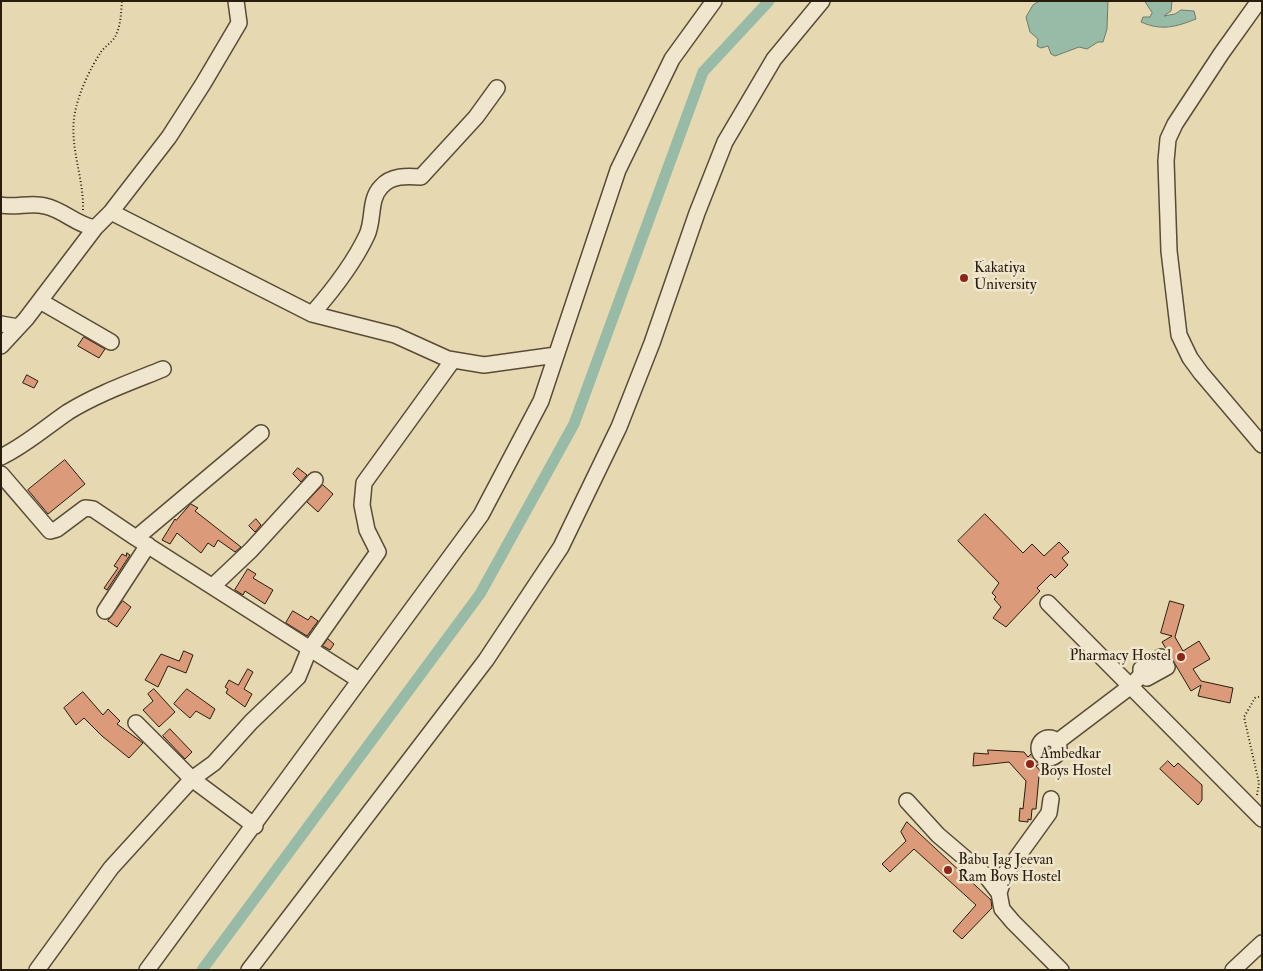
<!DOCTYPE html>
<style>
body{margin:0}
#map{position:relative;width:1263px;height:971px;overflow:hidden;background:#e6d9b2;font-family:"IM FELL Double Pica",serif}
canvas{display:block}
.frame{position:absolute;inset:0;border:2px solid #281d0d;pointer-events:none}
</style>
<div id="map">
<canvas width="1263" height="971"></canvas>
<div class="frame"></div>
</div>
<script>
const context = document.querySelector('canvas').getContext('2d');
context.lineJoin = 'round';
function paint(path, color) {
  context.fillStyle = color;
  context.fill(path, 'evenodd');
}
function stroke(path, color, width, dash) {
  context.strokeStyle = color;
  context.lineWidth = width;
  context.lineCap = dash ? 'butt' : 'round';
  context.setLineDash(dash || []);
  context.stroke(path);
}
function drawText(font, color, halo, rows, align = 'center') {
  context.font = font + ' "IM FELL Double Pica",serif';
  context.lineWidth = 5;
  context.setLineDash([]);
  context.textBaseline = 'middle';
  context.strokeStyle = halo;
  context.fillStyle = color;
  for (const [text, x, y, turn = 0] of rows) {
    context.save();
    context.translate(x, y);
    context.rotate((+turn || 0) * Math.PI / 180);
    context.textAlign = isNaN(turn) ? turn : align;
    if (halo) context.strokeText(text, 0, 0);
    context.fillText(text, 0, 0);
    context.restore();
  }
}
const water = new Path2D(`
 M1040,1h68l-1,28 -4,13h-5l-11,7 -8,-2 -24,9 -4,-2 -3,-8 -7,2 -4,-2 1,-7 -8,-7 -4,-15 7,-12z
 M1145,1h27l-1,10 -7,5 11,-2 6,-4 13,1 2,8c-20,8 -35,12 -55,3l2,-5h7l2,-4z`);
const canal = new Path2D(`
 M202,970l278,-376 94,-170 129,-352 66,-71`);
const building = new Path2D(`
 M84,337l21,12 -6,9 -21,-12z
 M27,375l11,6 -4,7 -11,-5z
 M65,460l20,24 -37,30 -20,-24z
 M298,468l9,7 -6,7 -8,-8z
 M323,485l10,9 -15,18 -11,-10z
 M191,504l7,4 -3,3 46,36 -6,5 -17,-12 -4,7 -6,-4 -7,10 -24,-20 -7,11 -8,-4 13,-21 1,1z
 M985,514l38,39 9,-9 12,12 15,-14 10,10 -7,6 6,7 -13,13 -4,-4 -14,14 3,3 -34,36 -13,-9 8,-11 -7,-8 2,-2 -4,-4 7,-10 -41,-42z
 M256,519l5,6 -6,7 -6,-6z
 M127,553l3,2 -23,35 -3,-2 14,-20 -4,-2 8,-12 4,2z
 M248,569l8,5 -3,4 20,12 -8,14 -20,-13 -2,4 -8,-5z
 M123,601l8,6 -14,20 -9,-6z
 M1170,601l14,4 -9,32 8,14 16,-10 11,18 -17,10 8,12 32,7 -3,15 -32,-7 3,-11 -10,6 -29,-49 10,-6 -11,-3z
 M293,611l15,9 3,-4 7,5 -11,15 -21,-13z
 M328,639l6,5 -4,6 -7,-4z
 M184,651l9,4 -7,18 -18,-7 -10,21 -13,-7 16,-26 18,7z
 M248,669l5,3 -9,17 8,5 -7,13 -19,-14 2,-4 -3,-2 4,-7 9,5z
 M154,689l21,23 -16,15 -16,-17 10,-9 -5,-7z
 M187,689l28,20 -5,10 -14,-8 -6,7 -16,-14z
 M83,692l20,23 5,-6 12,12 -3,3 26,19 -14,15 -27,-22 -18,-18 -8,7 -12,-17z
 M170,729l22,23 -7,7 -22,-23z
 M988,750l36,2 4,5 5,-5 9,10 -6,4 6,7 -3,3 -3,33h-4l-1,11 -3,-1v3l-9,-1 1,-13 3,1 3,-28 -17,-19 -36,4 1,-13 14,1z
 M1168,761l6,6 4,-4 24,22v15l-4,5 -38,-36z
 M907,822l84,78 1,8 -30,31 -9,-8 23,-26 -62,-56 -24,23 -8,-8 24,-23 -5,-9z`);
const path = new Path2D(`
 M83,210c1,-35 -16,-67 -7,-102 4,-18 15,-41 25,-56 4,-6 12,-10 15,-17 5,-11 5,-22 6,-34
 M1257,795l2,-12 -15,-66 11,-19 7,-2`);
const minor = new Path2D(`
 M1259,1l-38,53 -46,70 -7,15 -2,22 3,90 10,84 11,23 11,15 61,72
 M1,205c15,3 30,-3 44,1 19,4 31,19 50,22
 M111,212l201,102 83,21 53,24 36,6 72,-10
 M40,301l71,41
 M312,314c21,-24 42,-51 55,-79 7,-15 2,-36 14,-48 10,-12 26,-11 40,-10l55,-60 21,-29
 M1,324l17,3
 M1,346l25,-27 69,-91 16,-16 58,-75 34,-53 36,-61 -3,-22
 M1,457c25,-12 45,-30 67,-45 29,-18 63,-30 95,-43
 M1,474l49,57 7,-2 28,-21 8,1 43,29 223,142
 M136,538l125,-105
 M213,586l38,-36 64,-70
 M1048,603l214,216
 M105,611l43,-66
 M136,723l56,56 63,47
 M1039 748a10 10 0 1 1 20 0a10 10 0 1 1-20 0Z
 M1057,742l74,-56 10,-11 6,3 20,-11 -6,-10 -20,12v6
 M1051,799l-2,14 -44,61 -6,19 3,16 11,13 48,48
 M907,801l31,34 48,41 13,17
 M37,970l74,-102 81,-89 22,-16 37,-41 47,-45 11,-27 69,-98 -11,-22 -5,-25 2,-22 89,-123
 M147,970l334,-455 60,-114 77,-231 54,-111 42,-58
 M249,970l237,-310 75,-113 58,-120 33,-84 45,-130 28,-71 49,-83 48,-58
 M1233,970l29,-27`);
const markers = [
 [964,278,5,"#8f2418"],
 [1181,657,5,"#8f2418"],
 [1030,764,5,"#8f2418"],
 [948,870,5,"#8f2418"]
];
const poiNames = [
 ["Kakatiya",974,269],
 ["University",974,286],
 ["Pharmacy Hostel",1171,657,"right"],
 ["Ambedkar",1040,755],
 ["Boys Hostel",1040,772],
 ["Babu Jag Jeevan",958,861],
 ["Ram Boys Hostel",958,878]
];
paint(water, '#97bba7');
stroke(water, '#6b7c69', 1);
stroke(canal, '#97bba7', 11);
paint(building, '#db9b7a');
stroke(building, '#281d0d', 1);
stroke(minor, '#584c36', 18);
stroke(path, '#281d0d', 2, [1, 2.5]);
stroke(minor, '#efe6cd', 15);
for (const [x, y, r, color] of markers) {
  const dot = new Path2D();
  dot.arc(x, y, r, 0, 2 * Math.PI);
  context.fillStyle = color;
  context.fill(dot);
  stroke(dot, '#efe6cd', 2);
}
drawText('15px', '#281d0d', '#efe6cd', poiNames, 'left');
</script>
